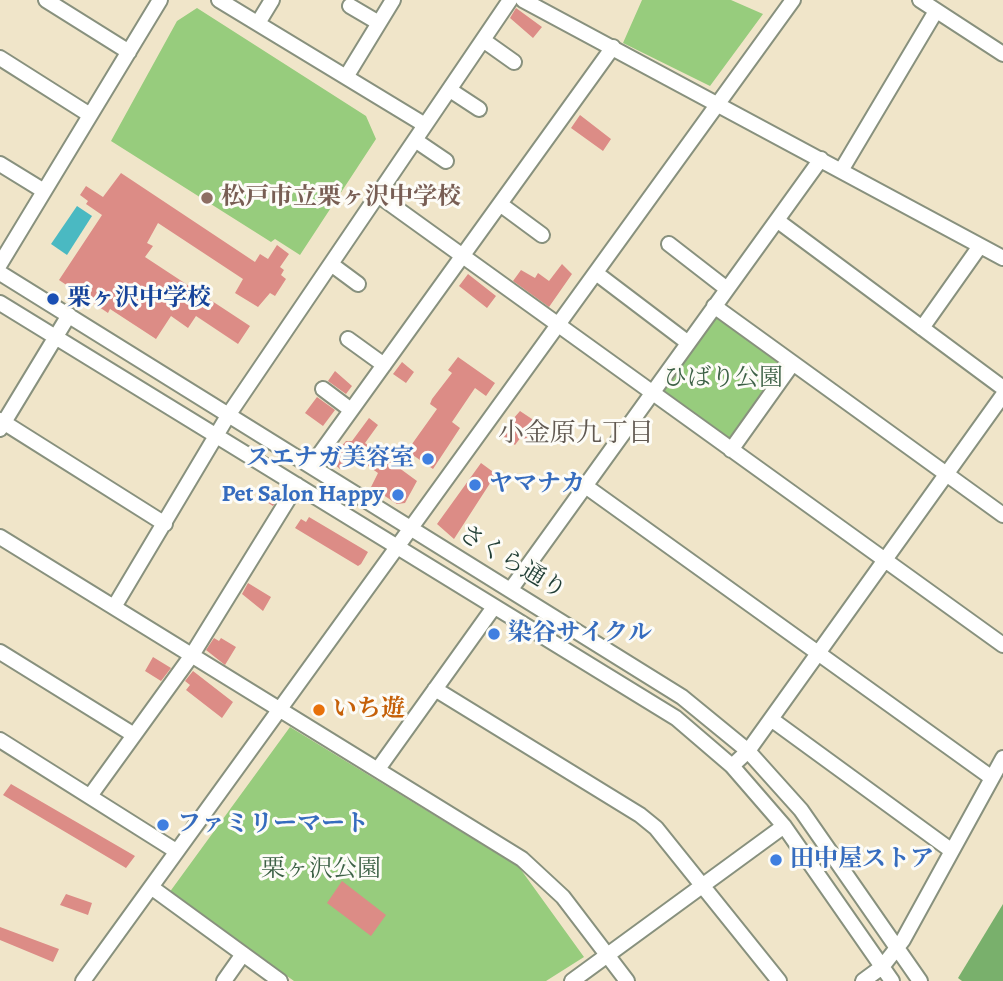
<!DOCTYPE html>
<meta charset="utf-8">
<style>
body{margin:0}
canvas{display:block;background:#f0e5c9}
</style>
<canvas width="1003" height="981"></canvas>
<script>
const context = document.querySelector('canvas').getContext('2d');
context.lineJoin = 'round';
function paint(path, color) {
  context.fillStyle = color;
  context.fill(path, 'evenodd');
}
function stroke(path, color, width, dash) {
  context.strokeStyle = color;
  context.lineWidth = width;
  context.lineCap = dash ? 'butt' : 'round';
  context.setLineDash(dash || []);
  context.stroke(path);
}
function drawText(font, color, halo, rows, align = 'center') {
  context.font = font + ' Alegreya,"Noto Serif JP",serif';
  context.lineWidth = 6;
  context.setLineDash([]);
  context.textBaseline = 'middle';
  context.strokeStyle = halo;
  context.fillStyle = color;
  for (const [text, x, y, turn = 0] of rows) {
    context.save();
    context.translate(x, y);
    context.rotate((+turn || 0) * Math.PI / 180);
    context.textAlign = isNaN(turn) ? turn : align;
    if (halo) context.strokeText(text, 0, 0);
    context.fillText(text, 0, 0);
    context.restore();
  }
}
const green = new Path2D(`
 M642,0h89l32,14 -53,72 -87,-43z
 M197,8l169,108 10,23 -76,116 -25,-16 -4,3 -160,-101 66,-120z
 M718,316l65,48 1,5 -51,70 -5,2 -65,-47 -2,-6 51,-70z
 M290,727l229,140 65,90 -38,24h-252l-125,-88z`);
const forest = new Path2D(`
 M1003,904v77h-41l-4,-3z`);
const water = new Path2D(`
 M77,206l15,10 -25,39 -16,-11z`);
const building = new Path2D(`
 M516,8l26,19 -9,11 -23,-20z
 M580,115l31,24 -8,12 -32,-23z
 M121,173l134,89 5,-8 8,5 9,-14 12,9 -9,13 4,3 -3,5 5,4 -11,17 -5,-3 -12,14 -23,-14 8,-14 -85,-56 -11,20 6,3 -8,11 105,69 -12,18 -42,-28 -8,12 -17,-12 -15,23 -46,-30 -2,4 -49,-33 43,-65 -16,-11 2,-3 -8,-6 6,-9 17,11z
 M562,264l10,10 -23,33 -36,-26 8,-11 14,8 3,-5 11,8z
 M468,274l28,22 -9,12 -28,-22z
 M458,357l37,26 -9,13 -11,-8 -23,34 8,6 -27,41 -26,-18 30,-42 -7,-5 2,-5 20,-26 -4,-3z
 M402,362l12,10 -8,11 -13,-9z
 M335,371l17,15 -6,8 -18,-13z
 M317,397l18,13 -12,16 -18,-13z
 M520,411l18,12 -13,17 -4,-3 -6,8 -15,-11z
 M369,418l9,7 -13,18 52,38 -12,22 -8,1 -26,-17 7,-14 -27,-19 -11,15 -11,-9 17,-19h6z
 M481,463l15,11 -42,65 -17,-15z
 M273,489l7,5 -7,12 -8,-5z
 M309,517l59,35 -7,12 -3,2 -63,-38 6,-9 5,3z
 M248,583l23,14 -8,14 -21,-17z
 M214,638l5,3 2,-3 15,9 -11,18 -19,-15z
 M153,657l18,11 -10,13 -16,-10z
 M193,671l40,31 -11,16 -36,-28 4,-5 -5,-4z
 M11,784l124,72 -9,12 -123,-73z
 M342,881l44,34 -15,21 -44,-33z
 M66,894l26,9 -4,12 -28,-10z
 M0,927l59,22 -6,13 -53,-22z`);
const minor = new Path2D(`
 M46,0l83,52
 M219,0l206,125
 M523,0l480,258
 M920,0l83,54
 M350,6l29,17
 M258,23l14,-23
 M483,40l31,22
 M0,58l90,57
 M346,77l47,-77
 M450,90l29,19
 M415,140l31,21
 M0,164l44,27
 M842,169l94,-158
 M378,195l625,450
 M500,204l42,31
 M778,221l225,167
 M669,244l58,45
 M0,264l160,-264
 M331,264l27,20
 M0,273l682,424 66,54 53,59 119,171
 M596,273l91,69
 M0,303l676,415 56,48 52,60 108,155
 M714,306l289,209
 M922,328l58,-82
 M348,339l36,26
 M323,389l28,21
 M0,420l165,104
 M0,429l69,-114
 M731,450l62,-87
 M311,466l302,-419
 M584,485l408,293
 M0,537l522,322 41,38 64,84
 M511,589l310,-430
 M114,607l115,-193 281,-414
 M0,652l134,83
 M435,689l205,126 16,13 123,153
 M771,719l181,132
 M0,740l176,111
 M732,766l16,-15 255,-356
 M378,769l116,-162
 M90,796l102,-141 105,-170
 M151,887l129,94
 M83,981l710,-981
 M224,981l19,-27
 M572,981l212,-155
 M863,981l19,-14 21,-27 100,-182`);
const markers = [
 [207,198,7,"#8d6e63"],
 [53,299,7,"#1a4fb4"],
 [428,459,7,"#3f7fe0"],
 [475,485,7,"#3f7fe0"],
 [398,495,7,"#3f7fe0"],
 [494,634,7,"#3f7fe0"],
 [319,710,7,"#e8710a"],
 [163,825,7,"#3f7fe0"],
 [776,860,7,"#3f7fe0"]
];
const educationNames = [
 ["松戸市立栗ヶ沢中学校",221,198]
];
const transitNames = [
 ["栗ヶ沢中学校",67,299]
];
const parkNames = [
 ["ひばり公園",723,379],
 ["栗ヶ沢公園",321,870]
];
const shopNames = [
 ["スエナガ美容室",414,459,"right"],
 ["ヤマナカ",489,485],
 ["Pet Salon Happy",384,495,"right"],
 ["染谷サイクル",508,634],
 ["ファミリーマート",177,825],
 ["田中屋ストア",790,860]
];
const streetNames = [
 ["さくら通り",512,563,31]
];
const foodNames = [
 ["いち遊",333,710]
];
const neighbourhoodNames = [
 ["小金原九丁目",576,435]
];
paint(green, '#97cc7d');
paint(forest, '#79b06c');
paint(water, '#4ab9c2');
paint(building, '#dc8c86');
stroke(minor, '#88917e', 18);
stroke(minor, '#fff', 14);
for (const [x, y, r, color] of markers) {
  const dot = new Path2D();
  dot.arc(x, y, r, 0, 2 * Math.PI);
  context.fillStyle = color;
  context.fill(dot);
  stroke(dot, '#fdfcf7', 2.5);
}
drawText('bold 24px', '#785e54', '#fdfcf7', educationNames, 'left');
drawText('bold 24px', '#164399', '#fdfcf7', transitNames, 'left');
drawText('24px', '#3d6146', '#fdfcf7', parkNames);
drawText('bold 24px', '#366cbe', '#fdfcf7', shopNames, 'left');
drawText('24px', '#1f3d34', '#fdfcf7', streetNames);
drawText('bold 24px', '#c56008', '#fdfcf7', foodNames, 'left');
drawText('26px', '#615951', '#fdfcf7', neighbourhoodNames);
</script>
